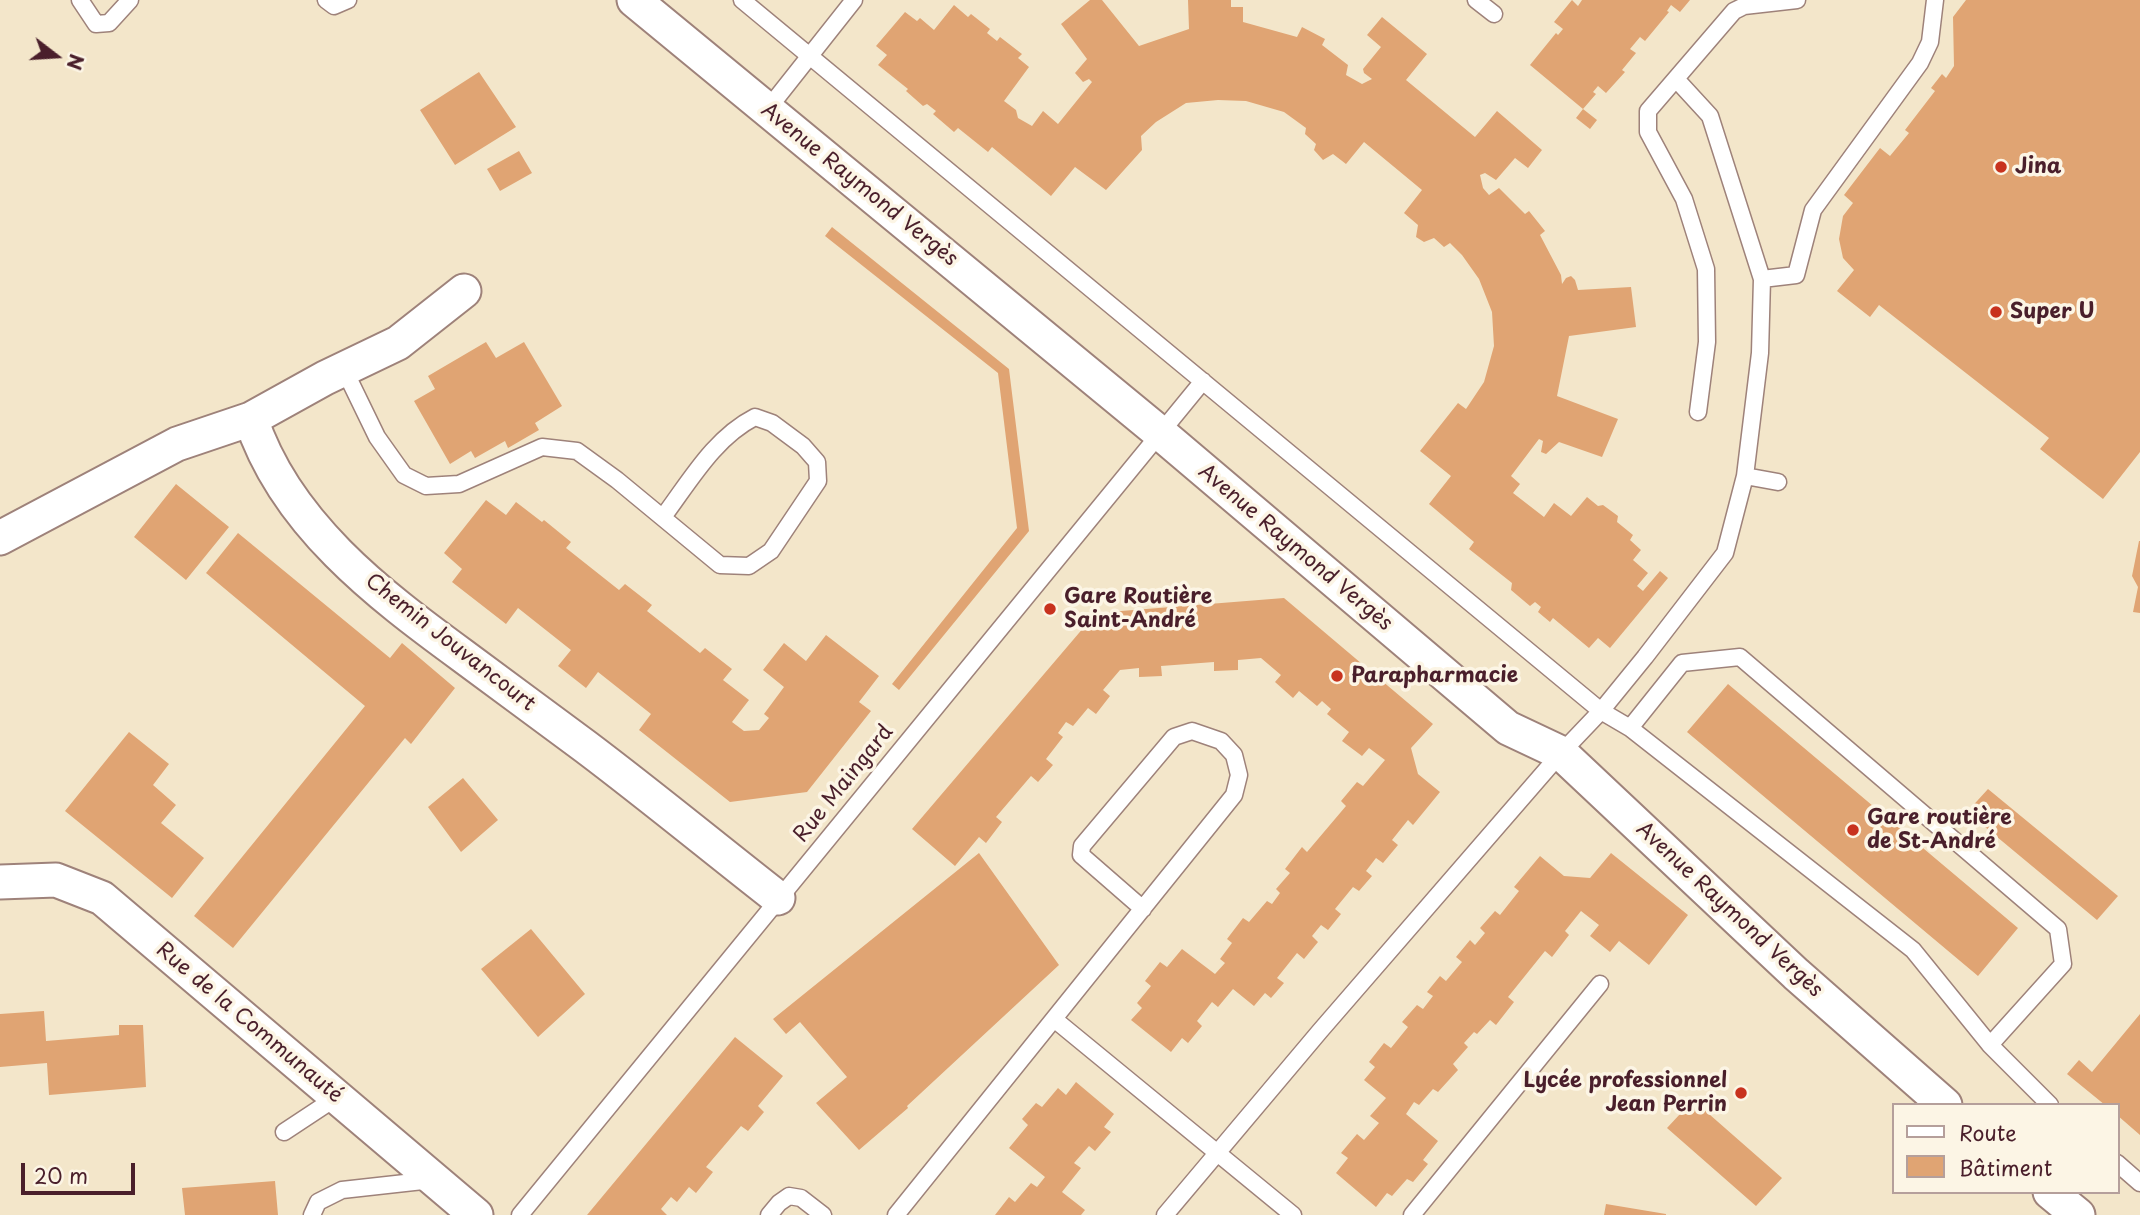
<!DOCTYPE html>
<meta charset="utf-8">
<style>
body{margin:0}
#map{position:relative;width:2140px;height:1215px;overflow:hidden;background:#f3e6ca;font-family:"Playpen Sans",sans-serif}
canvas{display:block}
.legend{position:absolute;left:1892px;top:1103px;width:228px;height:91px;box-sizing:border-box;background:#fcf5e5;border:2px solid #b59f9b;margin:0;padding:9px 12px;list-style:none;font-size:21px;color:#4a1f2b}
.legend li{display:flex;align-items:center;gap:14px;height:35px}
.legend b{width:35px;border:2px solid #b59f9b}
.north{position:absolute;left:21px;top:21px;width:70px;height:70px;-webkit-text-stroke:5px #fcf5e5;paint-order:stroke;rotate:107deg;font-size:19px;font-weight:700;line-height:28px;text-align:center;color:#4a1f2b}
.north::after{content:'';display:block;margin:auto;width:24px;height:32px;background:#4a1f2b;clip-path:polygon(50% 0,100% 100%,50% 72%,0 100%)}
.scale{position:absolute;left:21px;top:1163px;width:114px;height:32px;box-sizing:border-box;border:4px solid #4a1f2b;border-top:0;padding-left:9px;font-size:21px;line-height:24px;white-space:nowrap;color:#4a1f2b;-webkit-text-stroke:5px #fcf5e5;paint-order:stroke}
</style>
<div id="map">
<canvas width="2140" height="1215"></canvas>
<ul class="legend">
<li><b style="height:9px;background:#fff"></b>Route</li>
<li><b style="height:19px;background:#e0a473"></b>Bâtiment</li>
</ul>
<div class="north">N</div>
<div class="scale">20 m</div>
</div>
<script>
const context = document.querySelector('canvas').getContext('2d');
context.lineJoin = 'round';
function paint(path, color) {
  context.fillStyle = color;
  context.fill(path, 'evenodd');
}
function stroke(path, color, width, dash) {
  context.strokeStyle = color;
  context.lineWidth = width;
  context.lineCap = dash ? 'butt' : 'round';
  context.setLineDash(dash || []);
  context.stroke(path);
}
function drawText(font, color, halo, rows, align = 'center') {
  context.font = font + ' "Playpen Sans",sans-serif';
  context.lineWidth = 7;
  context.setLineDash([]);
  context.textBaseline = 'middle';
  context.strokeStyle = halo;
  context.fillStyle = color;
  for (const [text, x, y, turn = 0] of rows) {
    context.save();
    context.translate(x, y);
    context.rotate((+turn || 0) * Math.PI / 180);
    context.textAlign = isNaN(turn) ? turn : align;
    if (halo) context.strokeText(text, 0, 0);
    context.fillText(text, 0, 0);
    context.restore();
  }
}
const building = new Path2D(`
 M1090,0h12l37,46 50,-17 -1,-29h43v7h12v15l54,15 5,-10 23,12 -3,6 26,20 -2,10 16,9 10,-5 -8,-6 -1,-4 18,-22 -14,-12 15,-18 45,37 -21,26 69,57 22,-26 45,39 -14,18 -13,-10 -19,22 -11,-7 -5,2 3,13 6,7 10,-7 26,26 4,-3 16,20 -5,4 21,40 1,9 4,-6 5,-2 4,4 3,10 53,-3 5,40 -67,9 -12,60 61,23 -16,38 -43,-15 -13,12 -5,-2 2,-11 -4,-2 -28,37 9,8 -7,9 31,24 10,-14 17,13 16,-19 11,9 5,-1 15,11 -1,6 16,13 -3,5 11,10 -8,10 15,13 -11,13 6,5 17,-20 8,7 -58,70 -12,-10 -9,10 -36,-30 -3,4 -12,-10 3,-5 -6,-5 -5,4 -19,-16 1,-7 -43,-34 5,-7 -45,-38 22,-28 -31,-25 38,-48 8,6 18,-27 10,-36 -2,-34 -13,-33 -17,-24 -12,-12 -6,4 -10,-9 -10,4 -8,-5 2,-12 -14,-12 18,-23 -58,-48 -18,22 -13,-10 -10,6 -9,-10 2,-6 -11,-10 1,-6 -22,-16 -38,-11 -28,-1 -32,3 -30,19 -15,14 1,14 -36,40 -31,-23 -24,29 -59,-49 -4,5 -30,-24 -4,4 -21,-18 3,-3 -9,-7 -4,2 -17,-15 2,-2 -30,-24 9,-10 -11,-9 29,-34 12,9 3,-3 14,12 20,-25 14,12 3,-3 19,15 -3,4 10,8 3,-4 22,17 -4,4 11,9 -25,34 12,9 2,8 14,8 11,-15 15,13 34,-42 -3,-3 -6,3 -8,-9 12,-14 -26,-35z
 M1572,0l6,6 4,-6h108l-10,12 -9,-7 -4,6 2,1 -24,29 -5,-4 -10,12 6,4 -14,17 3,2 -19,21 -8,-7 -5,6 3,2 -13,15 -53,-44 26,-32 2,2 5,-6 -9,-7z
 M1966,0h174v452l-37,47 -63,-50 9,-11 -170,-133 -9,12 -33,-26 17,-21 -11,-12 -4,-19 4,-23 10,-13 -9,-8 36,-47 10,8 19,-23 -4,-3 30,-39 -4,-3 11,-14 4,4 8,-12 -1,-49z
 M479,72l37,55 -61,38 -35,-55z
 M1583,109l14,11 -7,9 -14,-11z
 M519,151l13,22 -32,18 -13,-22z
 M832,227l177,142 20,162 -130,159 -7,-6 125,-156 -19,-155 -173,-137z
 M486,342l10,16 28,-16 38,64 -27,17 4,7 -31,18 -3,-7 -30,17 -4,-7 -21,13 -36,-63 21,-12 -7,-13z
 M176,484l53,43 -43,53 -52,-43z
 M486,500l20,15 10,-13 26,20 2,-2 27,22 -5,6 53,42 6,-6 27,21 -5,6 53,42 5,-5 27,21 -9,11 26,20 -17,22 12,9 15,-1 10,-12 -5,-4 20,-27 -21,-17 21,-27 22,18 20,-26 53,41 -20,26 12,9 -64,81 -77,10 -91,-72 12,-16 -53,-42 -12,16 -28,-22 13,-16 -53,-42 -12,16 -54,-42 10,-13 -18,-16z
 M238,533l152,125 12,-15 53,45 -44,56 -6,-6 -172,210 -39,-32 171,-210 -159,-133z
 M2139,541h1v72l-7,-1 5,-25 -6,-11z
 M1284,598l149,126 -22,24 7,26 22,18 -27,33 -5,-5 -16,20 6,5 -15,18 -7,-5 -10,13 6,5 -13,15 -6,-4 -18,22 6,5 -13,16 -7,-5 -9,11 6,6 -14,17 -7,-6 -20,25 7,5 -13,15 -6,-5 -11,13 -21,-17 -15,18 -6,-5 -15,19 5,5 -14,17 -6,-5 -11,14 -40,-32 11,-12 -5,-5 14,-17 -6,-5 15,-19 7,5 15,-18 33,25 10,-11 -5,-4 12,-16 -5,-4 16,-21 6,4 18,-21 5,3 8,-11 -4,-4 14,-16 -5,-4 17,-22 5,5 39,-46 -5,-5 16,-19 6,4 22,-26 -16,-12 -7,8 -20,-15 7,-9 -22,-18 4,-5 -9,-8 -5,5 -18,-15 -6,7 -18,-16 6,-7 -20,-17 -23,2v10l-24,1v-9l-53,4 1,10 -23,1v-9l-19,2 -17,20 7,6 -14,18 -8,-6 -15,18 -7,-4 -8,11 5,4 -17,22 7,6 -15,17 -7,-6 -35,41 6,5 -16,21 -7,-6 -24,29 -43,-37 184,-216z
 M1728,684l290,244 -40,48 -291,-244z
 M129,732l40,32 -16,21 23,20 -15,18 43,35 -32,40 -107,-87z
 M463,778l35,42 -37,32 -33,-45z
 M1988,789l130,107 -21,24 -130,-108z
 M979,853l80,112 -152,141 1,2 -49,42 -43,-47 31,-26 -47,-55 -14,12 -13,-15z
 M1611,853l77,62 -39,50 -30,-24 -9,11 -20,-16 9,-11 -18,-14 -16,20 4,4 -17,22 -7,-6 -37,46 6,5 -18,23 -6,-5 -13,14 -3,-2 -10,11 4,4 -15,17 5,6 -20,22 -5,-3 -14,16 -5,-3 -8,12 32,27 -15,19 5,4 -15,18 -6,-3 -15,17 -5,-3 -11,14 -40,-34 12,-15 -7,-5 16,-19 7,6 15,-17 -9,-7 16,-18 -22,-18 11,-13 -6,-5 15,-19 7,5 17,-21 -6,-5 15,-17 6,4 10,-13 -6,-4 13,-16 6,5 16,-19 -6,-5 14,-17 5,5 10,-12 -5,-5 15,-17 5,4 19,-24 -5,-4 26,-31 24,20 26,2z
 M531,929l54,65 -47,43 -57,-68z
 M44,1011l2,30 73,-6v-10h24l3,62 -97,8 -2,-32 -47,4v-53z
 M2140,1014v121l-23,-20v-10h-12l-38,-31 12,-14 13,12z
 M735,1037l48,39 -25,30 6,6 -16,19 -7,-5 -35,41 7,5 -17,21 -7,-6 -12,15 -6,-5 -10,12 6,6h-80z
 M1076,1082l38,32 -10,13 7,5 -16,19 -6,-5 -15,17 7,5 -19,24 23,18 -4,5h-86l14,-18 6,5 16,-19 6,4 8,-10 -36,-29 19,-23 -6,-6 14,-16 6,4 16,-19 8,7z
 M1693,1100l89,78 -26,28 -89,-78z
 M275,1181l3,34h-93l-3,-27z
 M1606,1204l60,10v1h-62z`);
const lane = new Path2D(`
 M80,0l16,24 13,-1 21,-23
 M326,0l8,6 14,-6
 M742,0l859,711 29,17 283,222 77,95 60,60
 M1476,0l18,14
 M767,110l87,-110
 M1762,279l34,-4 17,-65 107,-147 10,-21 5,-42
 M344,369l33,68 27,38 22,11 33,-2 83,-37 35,4 40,29 103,85 29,1 22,-15 47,-70 -1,-19 -14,-16 -31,-23 -17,-6c-41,21 -65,64 -92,100
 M1698,412l9,-70 -1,-73 -22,-70 -36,-67v-21l86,-100 10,-5 53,-6
 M1745,476l33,6
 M1630,728l52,-65 58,-6 318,272 5,35 -73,81
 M1054,1019l239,196
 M284,1132l53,-35
 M2117,1163l23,20
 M312,1215l6,-13 24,-12 90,-10
 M520,1215l683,-834
 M769,1215l10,-12 10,-7 12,2 22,17
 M896,1215c113,-140 226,-280 338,-420l5,-20 -5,-20 -13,-14 -29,-10 -18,6 -92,109 -1,9 62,54
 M1165,1215l155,-184 241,-278 40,-42 44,-54 80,-104 20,-77 15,-123 2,-74 -52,-163 -34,-37
 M1412,1215l188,-231`);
const street = new Path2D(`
 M634,0l526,433 348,295 53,25 235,221 149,131
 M251,419l74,-41 73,-35 66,-52
 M0,538l177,-94 74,-25c34,104 127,175 212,237 41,30 82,61 123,91 65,49 128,101 192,151
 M0,882l56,-2 46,18 374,317
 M2050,1192l28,23`);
const markers = [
 [2001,167,7,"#c8321e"],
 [1996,312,7,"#c8321e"],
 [1050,609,7,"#c8321e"],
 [1337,676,7,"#c8321e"],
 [1853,830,7,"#c8321e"],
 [1741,1093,7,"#c8321e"]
];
const poiNames = [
 ["Jina",2015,167],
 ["Super U",2010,312],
 ["Gare Routière",1064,597],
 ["Saint-André",1064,621],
 ["Parapharmacie",1351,676],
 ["Gare routière",1867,818],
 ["de St-André",1867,842],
 ["Lycée professionnel",1727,1081,"right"],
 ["Jean Perrin",1727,1105,"right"]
];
const streetNames = [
 ["Avenue Raymond Vergès",859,185,39],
 ["Avenue Raymond Vergès",1295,548,40],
 ["Chemin Jouvancourt",450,643,38],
 ["Rue Maingard",844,784,-51],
 ["Avenue Raymond Vergès",1729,910,43],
 ["Rue de la Communauté",249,1023,40]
];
paint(building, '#e0a473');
stroke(lane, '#9e827a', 19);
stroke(street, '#9e827a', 37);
stroke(lane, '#fff', 16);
stroke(street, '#fff', 33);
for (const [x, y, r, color] of markers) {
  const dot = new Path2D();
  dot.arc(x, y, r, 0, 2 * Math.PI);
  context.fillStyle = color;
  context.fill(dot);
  stroke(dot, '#fcf5e5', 2.5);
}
drawText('bold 21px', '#4a1f2b', '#fcf5e5', poiNames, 'left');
drawText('21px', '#4a1f2b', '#fcf5e5', streetNames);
</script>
